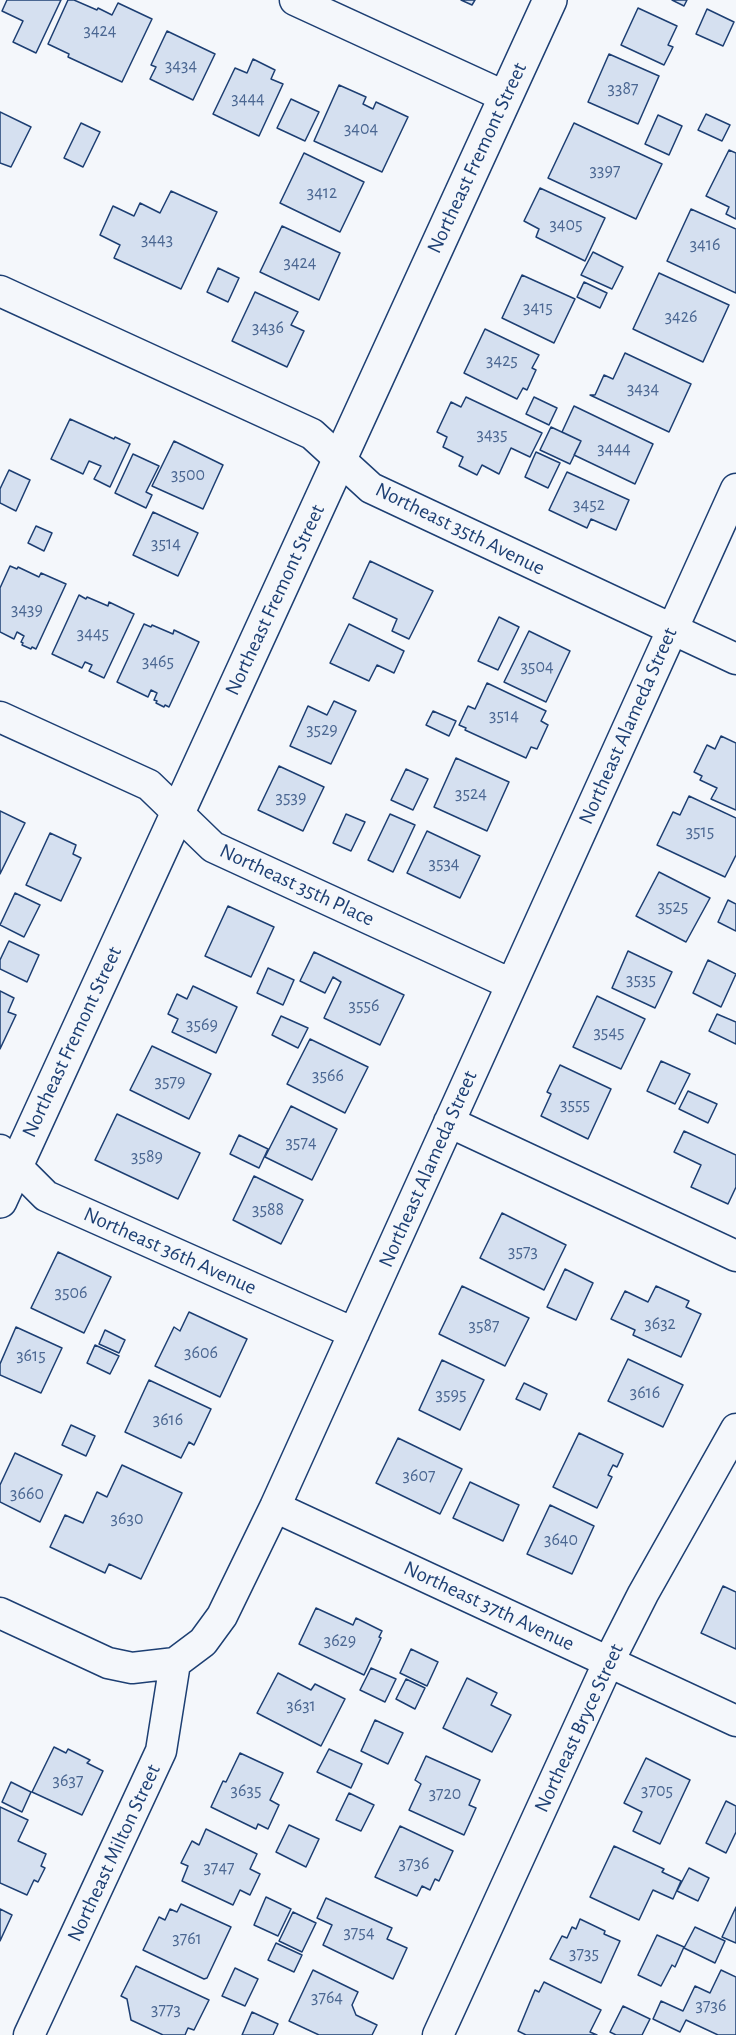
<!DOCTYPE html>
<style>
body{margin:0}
canvas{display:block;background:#f4f7fb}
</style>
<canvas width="736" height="2035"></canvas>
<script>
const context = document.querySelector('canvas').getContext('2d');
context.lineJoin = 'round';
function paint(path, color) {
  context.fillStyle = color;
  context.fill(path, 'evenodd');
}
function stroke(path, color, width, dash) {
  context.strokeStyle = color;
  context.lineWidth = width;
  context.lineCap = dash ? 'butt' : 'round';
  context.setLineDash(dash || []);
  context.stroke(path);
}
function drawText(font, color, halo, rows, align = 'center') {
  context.font = font + ' "Alegreya Sans",sans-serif';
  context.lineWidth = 4.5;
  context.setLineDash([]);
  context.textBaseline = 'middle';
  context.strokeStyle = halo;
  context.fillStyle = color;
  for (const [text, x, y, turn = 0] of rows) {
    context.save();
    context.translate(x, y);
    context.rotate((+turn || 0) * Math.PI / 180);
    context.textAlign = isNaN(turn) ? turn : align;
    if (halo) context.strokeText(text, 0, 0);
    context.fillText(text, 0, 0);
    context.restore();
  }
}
const building = new Path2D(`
 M7,0h54l-25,53 -23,-11 10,-21 -21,-10z
 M68,0h6l23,10 1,-2 14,7 6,-12 34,16 -30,63 -54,-25 1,-3 -21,-10z
 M461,0h14l-3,5z
 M672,0h15l-3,6z
 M638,8l39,18 -9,19 5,2 -9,18 -43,-20z
 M707,9l27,13 -11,24 -27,-12z
 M167,31l48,23 -22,46 -43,-21 6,-12 -5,-2z
 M609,54l50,22 -21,48 -50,-22z
 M253,59l22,11 -4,9 12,5 -24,52 -46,-22 22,-46 12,5z
 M339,85l27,12 -3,7 10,5 3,-7 32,15 -26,55 -68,-31z
 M291,99l28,13 -14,29 -28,-13z
 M0,112l31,15 -20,40 -11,-4z
 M706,114l24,11 -8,16 -24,-11z
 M658,115l24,11 -13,29 -24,-11z
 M81,123l19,9 -17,35 -19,-9z
 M574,123l88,41 -26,55 -88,-41z
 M729,150l7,3v66l-10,-5 3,-7 -23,-11z
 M304,153l60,29 -24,50 -60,-29z
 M540,188l65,30 -20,43 -49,-24 3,-8 -15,-8z
 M171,191l46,21 -36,77 -67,-31 6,-13 -20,-10 13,-29 21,10 6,-13 20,10z
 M691,209l45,20v64l-69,-32z
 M282,226l58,27 -21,47 -59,-28z
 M593,252l30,15 -11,22 -31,-14z
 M218,268l21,10 -11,24 -21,-10z
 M659,273l70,32 -26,57 -70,-33z
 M522,275l53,24 -21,44 -52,-25z
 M584,282l23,11 -7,15 -23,-11z
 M255,292l43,20 -7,13 13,6 -17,36 -55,-26z
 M485,329l54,26 -7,13 4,2 -9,20 -4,-2 -6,11 -53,-26z
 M625,353l66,31 -22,48 -79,-37h5l9,-20 9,4z
 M466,397l76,36 -12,24 -19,-9 -12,26 -17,-9 -5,10 -18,-9 4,-9 -20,-10 4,-10 -10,-5 14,-30 10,5z
 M534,397l23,11 -8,17 -23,-11z
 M574,406l79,38 -18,40 -61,-29 7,-14 -19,-9z
 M70,419l44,20 1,-2 15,7 -20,43 -16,-8 7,-13 -12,-5 -6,13 -32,-15z
 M551,427l30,14 -11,23 -30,-14z
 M174,441l49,24 -20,44 -51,-23z
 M536,452l24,11 -12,25 -23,-11z
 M133,454l26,12 -13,26 6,3 -6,13 -31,-15z
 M9,470l21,10 -14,31 -16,-8v-14z
 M567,472l62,28 -13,30 -25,-11 -4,9 -38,-18z
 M153,512l45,21 -20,43 -45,-21z
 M36,526l16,7 -8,18 -16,-8z
 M370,561l63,30 -24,48 -17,-8 5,-12 -44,-21z
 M10,566l7,3 1,-2 21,10 2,-4 25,11 -30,65 -4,-2 -1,2 -9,-4 1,-2 -2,-1 3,-6 -7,-4 -3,7 -14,-7v-44z
 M79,595l7,4 1,-2 21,9 1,-4 25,12 -30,64 -15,-7 3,-6 -7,-3 -3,6 -30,-14z
 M499,617l20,10 -21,43 -20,-9z
 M144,624l7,3 1,-2 21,9 1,-4 25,12 -30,65 -4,-2 -1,2 -8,-4 1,-2 -3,-1 3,-7 -6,-3 -3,7 -31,-15z
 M349,624l55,27 -10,22 -17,-8 -8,16 -39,-18z
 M529,631l41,20 -24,51 -42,-20z
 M487,683l59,28 -5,10 7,4 -11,24 -6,-2 -5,11 -61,-28 1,-2 -7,-3 9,-19 7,3z
 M334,701l22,10 -25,53 -41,-18 18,-40 19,9z
 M433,711l23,10 -7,15 -23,-11z
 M721,736l15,7v67l-25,-11 6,-11 -17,-8 2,-4 -8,-4 13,-27 8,4z
 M456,758l53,24 -22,49 -53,-24z
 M279,766l45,21 -21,44 -45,-21z
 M406,769l22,10 -15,31 -22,-10z
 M689,796l47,22v37l-11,22 -68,-32 16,-33 7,3z
 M0,811l25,12 -25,51z
 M346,814l19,8 -14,29 -18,-8z
 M390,814l25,11 -22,47 -25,-12z
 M427,831l53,25 -20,42 -53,-25z
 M50,833l26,12 -3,9 8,4 -20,43 -35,-16z
 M659,872l51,26 -24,44 -50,-26z
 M15,893l25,12 -16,32 -24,-12z
 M728,900l8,4v27l-18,-9z
 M228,906l46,21 -23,50 -46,-21z
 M9,941l30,14 -12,27 -27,-13v-9z
 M628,951l44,21 -17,36 -43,-20z
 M314,952l90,43 -24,50 -56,-27 17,-36 -8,-5 -8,16 -25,-12z
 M708,960l28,14 -15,33 -28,-14z
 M268,968l26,12 -11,25 -26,-12z
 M193,986l44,21 -21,46 -44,-21 6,-13 -10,-5 9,-20 10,5z
 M0,991l14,7 -6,14 8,3 -16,34z
 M597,996l48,23 -24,50 -48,-22z
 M717,1014l19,8v22l-27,-13z
 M281,1016l27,12 -10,20 -26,-13z
 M310,1039l58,28 -23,46 -58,-29z
 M152,1046l59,28 -22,45 -59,-29z
 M661,1061l29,13 -15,30 -28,-13z
 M560,1065l51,24 -23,50 -47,-23 10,-22 -4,-2z
 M688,1091l29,13 -9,19 -29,-14z
 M291,1106l46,23 -25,51 -47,-23z
 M117,1114l83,39 -22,46 -83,-39z
 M684,1131l52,24v32l-8,17 -37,-17 10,-22 -27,-13z
 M239,1135l29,14 -9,19 -29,-14z
 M254,1176l49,24 -22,44 -48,-24z
 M502,1213l64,32 -22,45 -64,-32z
 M58,1252l53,25 -27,56 -53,-25z
 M565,1269l28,14 -17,37 -29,-13z
 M462,1286l67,32 -24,48 -66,-32z
 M656,1286l33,15 -3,6 15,7 -20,43 -48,-22 2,-5 -24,-11 14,-28 23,11z
 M189,1312l58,27 -27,58 -65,-31 19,-39 6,4z
 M16,1327l46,21 -21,45 -41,-18v-11z
 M105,1330l20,10 -6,13 -20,-9z
 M95,1345l24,11 -9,18 -23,-11z
 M628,1359l55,26 -20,42 -55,-26z
 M442,1360l42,20 -24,50 -41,-20z
 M149,1380l62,29 -17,36 -5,-3 -8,16 -56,-26z
 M524,1383l23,11 -7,16 -24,-11z
 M71,1425l24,11 -9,20 -24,-11z
 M579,1433l44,21 -6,13 -4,-2 -5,10 4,2 -15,31 -44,-21z
 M398,1438l64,31 -22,45 -64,-31z
 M15,1453l47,22 -22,47 -40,-20v-17z
 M122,1465l60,28 -41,86 -32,-15 -4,9 -55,-26 15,-32 18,8 14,-31 10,5z
 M470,1482l49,23 -16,36 -50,-23z
 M550,1505l44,21 -22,48 -45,-20z
 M723,1586l13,6v57l-35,-16z
 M316,1608l37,17 3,-7 26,13 -3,6 2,1 -17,37 -65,-31z
 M411,1649l27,13 -11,24 -27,-13z
 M371,1668l25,11 -11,23 -25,-12z
 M278,1673l33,17 4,-6 30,15 -24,47 -64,-33z
 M467,1678l30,15 -6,12 20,10 -19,37 -49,-24z
 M406,1679l19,9 -10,21 -19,-10z
 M375,1720l28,13 -15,31 -27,-13z
 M54,1747l12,6 2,-4 22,11 -3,3 16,8 -21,44 -50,-23z
 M329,1749l33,15 -11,24 -34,-16z
 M240,1753l43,20 -13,27 9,5 -11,24 -10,-5 -2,5 -45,-22 12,-26 3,1z
 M426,1756l54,24 -11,25 7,3 -12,27 -55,-25 12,-26 -6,-4z
 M646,1758l44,22 -30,64 -27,-13 9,-19 -18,-9z
 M11,1782l20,10 -9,20 -20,-10z
 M349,1793l25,12 -13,26 -25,-11z
 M726,1801l10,5v26l-10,21 -20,-10z
 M0,1807l28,13 -10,21 28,13 -5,12 4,2 -7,14 -4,-2 -7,15 -27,-12z
 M289,1825l30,14 -13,28 -30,-15z
 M400,1826l53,25 -14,30 -4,-2 -5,11 -8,-4 -5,10 -42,-19z
 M206,1829l51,25 -7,15 10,5 -10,21 -10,-5 -7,15 -51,-24 6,-15 -7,-3 11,-22 7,4z
 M614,1846l50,23 -2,3 19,9 -8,18 -20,-9 -14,30 -49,-23z
 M689,1868l20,10 -11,23 -21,-10z
 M266,1897l25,12 -13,27 -24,-11z
 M326,1898l66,30 -5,11 20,9 -14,31 -70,-34 9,-20 -15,-7z
 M181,1904l50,23 -24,51 -3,1 -61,-29 16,-33 6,3 5,-11 7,3z
 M736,1907v36l-14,-6z
 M0,1909l12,6 -12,26z
 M293,1912l23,11 -14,29 -23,-11z
 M580,1919l25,12 -1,3 16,7 -19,42 -51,-24 12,-23 5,2 5,-11 4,2z
 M695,1927l30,14 -10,22 -31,-15z
 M657,1935l27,12 -9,20 -3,-2 -11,21 -23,-11z
 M276,1943l26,12 -8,17 -26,-12z
 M136,1966l73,34 -15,30 -6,-2 -3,7h-22l-32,-15 -4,-21 -6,-3z
 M235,1968l23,11 -13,27 -23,-10z
 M313,1970l45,22 -6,13 4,10 21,10 -5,10h-53l-30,-14z
 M721,1970l15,7v58h-18l-32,-15 -6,12 -27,-13 8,-18 22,10 12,-25 15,7z
 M544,1982l57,28 -11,22 7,3h-71l-8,-4 17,-41 4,2z
 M623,2006l27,13 -8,16h-26l-6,-3z
 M252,2012l26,12 -5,11h-31z`);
const minor = new Path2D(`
 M295,0l211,97
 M0,291l312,143 59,54 365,171
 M0,717l149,68 64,62 298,137
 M449,1122l287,134
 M0,1150l46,46 308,137
 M275,1507l461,214
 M0,1613l108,50 24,5 43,-5 28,-21 19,-26 53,-109 461,-1018
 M29,2035l132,-284 14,-88
 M438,2035l171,-374 34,-67 93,-165`);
const secondary = new Path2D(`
 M0,1201l550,-1201`);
const numberNames = [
 ["3424",100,31],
 ["3434",181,66],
 ["3387",623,89],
 ["3444",248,99],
 ["3404",361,129],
 ["3397",605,171],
 ["3412",322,193],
 ["3405",566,225],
 ["3443",157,240],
 ["3416",705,245],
 ["3424",300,263],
 ["3415",538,308],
 ["3426",681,317],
 ["3436",268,328],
 ["3425",502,361],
 ["3434",643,389],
 ["3435",492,435],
 ["3444",614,449],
 ["3500",188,475],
 ["3452",589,505],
 ["3514",166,544],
 ["3439",27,610],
 ["3445",93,634],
 ["3465",158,662],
 ["3504",537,667],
 ["3514",504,716],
 ["3529",322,730],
 ["3524",471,794],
 ["3539",291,798],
 ["3515",700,832],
 ["3534",444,864],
 ["3525",673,907],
 ["3535",641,980],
 ["3556",364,1006],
 ["3569",202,1025],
 ["3545",609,1033],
 ["3566",328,1076],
 ["3579",170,1082],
 ["3555",575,1105],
 ["3574",301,1143],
 ["3589",147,1157],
 ["3588",268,1210],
 ["3573",523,1252],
 ["3506",71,1293],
 ["3632",660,1324],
 ["3587",484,1326],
 ["3606",201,1353],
 ["3615",31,1356],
 ["3616",645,1393],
 ["3595",451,1395],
 ["3616",168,1420],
 ["3607",419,1476],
 ["3660",27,1494],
 ["3630",127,1519],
 ["3640",561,1540],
 ["3629",340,1641],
 ["3631",301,1706],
 ["3637",68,1781],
 ["3635",246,1791],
 ["3705",657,1791],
 ["3720",445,1794],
 ["3736",414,1864],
 ["3747",219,1868],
 ["3754",359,1933],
 ["3761",187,1939],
 ["3735",584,1954],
 ["3764",327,1998],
 ["3736",711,2006],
 ["3773",166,2010]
];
const streetNames = [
 ["Northeast Fremont Street",477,158,-65],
 ["Northeast 35th Avenue",460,529,26],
 ["Northeast Fremont Street",275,600,-65],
 ["Northeast Alameda Street",628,726,-66],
 ["Northeast 35th Place",297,885,25],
 ["Northeast Fremont Street",72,1042,-65],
 ["Northeast Alameda Street",428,1169,-66],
 ["Northeast 36th Avenue",170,1251,24],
 ["Northeast 37th Avenue",489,1606,25],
 ["Northeast Bryce Street",579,1728,-65],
 ["Northeast Milton Street",114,1853,-65]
];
paint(building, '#d5e0f0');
stroke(building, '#1d3f73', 1.5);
stroke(minor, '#1d3f73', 33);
stroke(secondary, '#1d3f73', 36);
stroke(minor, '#f4f7fb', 30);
stroke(secondary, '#f4f7fb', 33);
drawText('18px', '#4b6792', null, numberNames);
drawText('21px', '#1d3f73', '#f4f7fb', streetNames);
</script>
